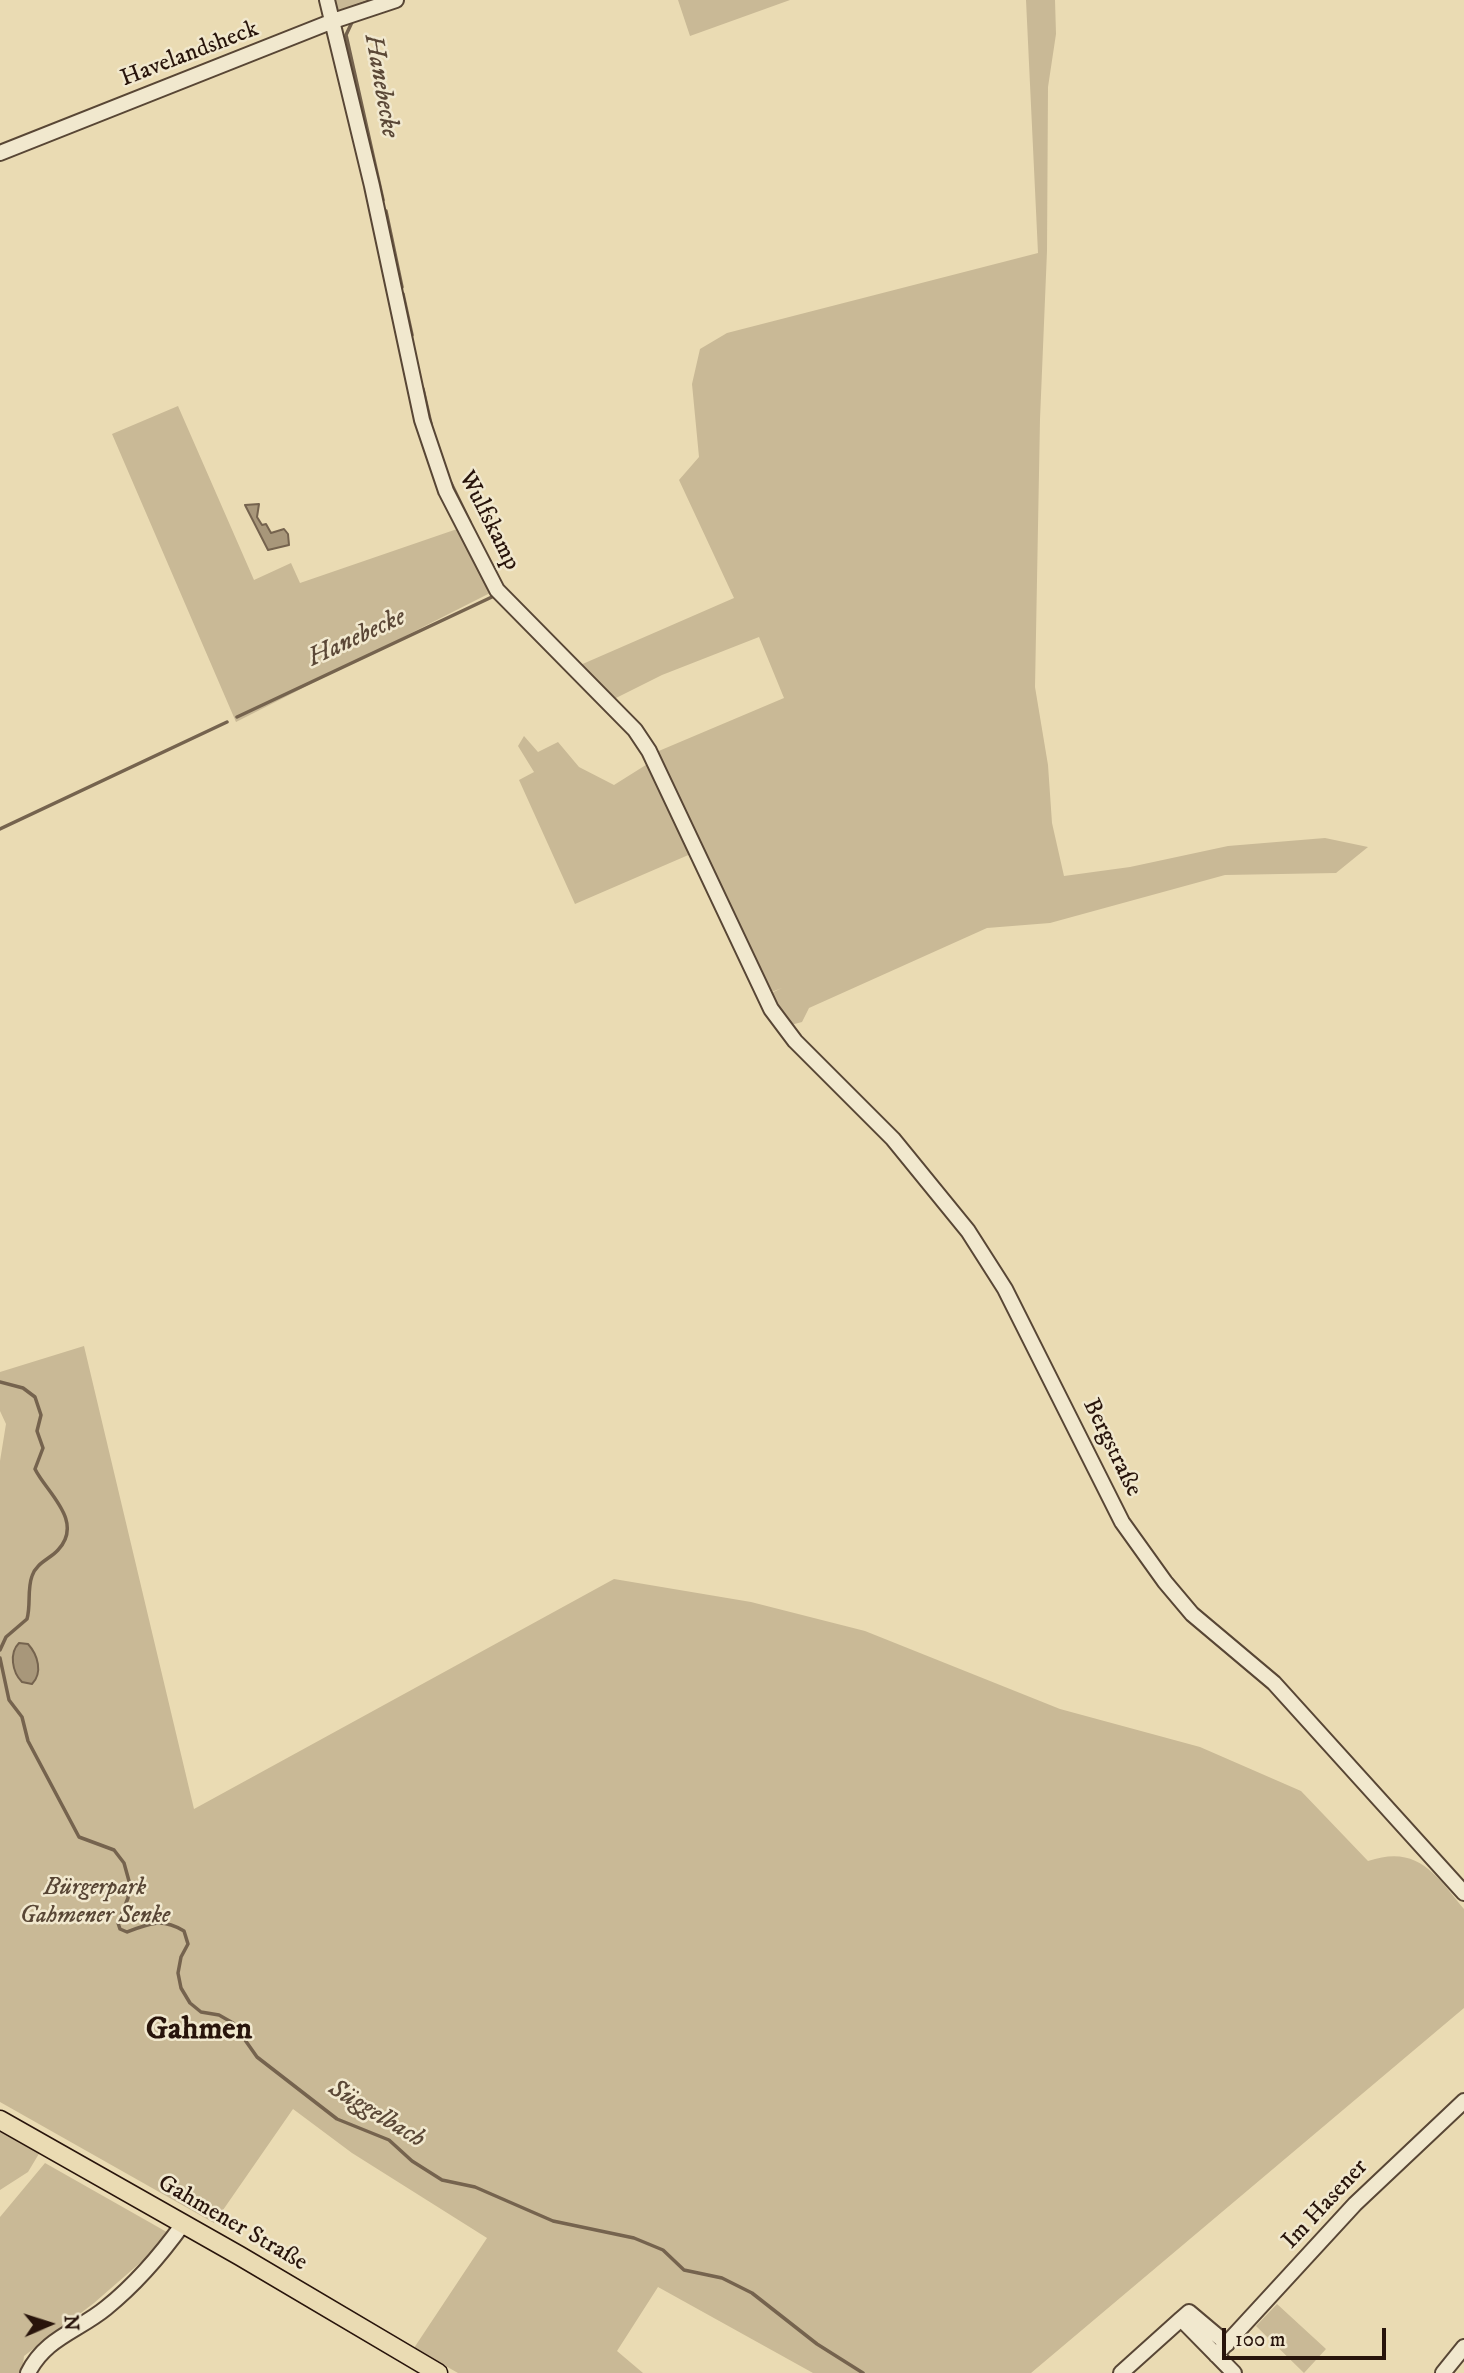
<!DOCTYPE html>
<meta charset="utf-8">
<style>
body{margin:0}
#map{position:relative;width:1464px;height:2373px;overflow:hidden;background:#eadbb3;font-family:"IM FELL DW Pica",serif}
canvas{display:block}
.north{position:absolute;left:14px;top:2289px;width:70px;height:70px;-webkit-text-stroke:5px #f1e8ce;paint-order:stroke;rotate:87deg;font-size:19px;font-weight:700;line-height:28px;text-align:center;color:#28140b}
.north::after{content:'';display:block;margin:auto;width:24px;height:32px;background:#28140b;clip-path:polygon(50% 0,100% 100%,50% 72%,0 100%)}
.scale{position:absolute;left:1222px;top:2328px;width:164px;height:32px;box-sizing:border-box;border:4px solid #28140b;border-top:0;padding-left:9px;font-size:21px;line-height:24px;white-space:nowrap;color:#28140b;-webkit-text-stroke:5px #f1e8ce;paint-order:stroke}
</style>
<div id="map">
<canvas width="1464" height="2373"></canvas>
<div class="north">N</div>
<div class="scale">100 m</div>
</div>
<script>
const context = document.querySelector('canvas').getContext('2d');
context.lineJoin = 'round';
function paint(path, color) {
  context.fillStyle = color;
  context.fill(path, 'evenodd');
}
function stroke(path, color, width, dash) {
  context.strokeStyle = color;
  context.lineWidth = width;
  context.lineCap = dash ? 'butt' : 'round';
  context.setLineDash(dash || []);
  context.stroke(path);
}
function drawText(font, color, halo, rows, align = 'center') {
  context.font = font + ' "IM FELL DW Pica",serif';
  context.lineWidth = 5;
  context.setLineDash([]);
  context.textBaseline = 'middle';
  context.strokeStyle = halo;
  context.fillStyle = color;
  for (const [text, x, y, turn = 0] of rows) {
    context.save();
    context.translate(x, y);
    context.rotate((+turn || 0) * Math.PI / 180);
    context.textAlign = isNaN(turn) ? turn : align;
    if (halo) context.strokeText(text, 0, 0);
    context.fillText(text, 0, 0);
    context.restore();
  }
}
const green = new Path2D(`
 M333,0h55l-50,16z
 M678,0h112l-100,36z
 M1026,0h29l1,34 -8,53 -1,164 -7,168 -5,268 13,78 4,58 12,53 66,-9 98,-21 97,-8 43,9 -32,26 -111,2 -175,48 -63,5 -178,80 -7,14 -15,4 -18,-32 13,-6 -13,5 -115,-240 130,-55 -25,-61 -97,38 -50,25 -34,-34 156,-68 -55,-118 20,-23 -7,-73 8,-35 27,-16 311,-80z
 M178,406l76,174 37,-17 9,20 160,-55 34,63 -258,131 -124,-288z
 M524,736l14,16 20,-10 21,25 35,18 35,-22 44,90 -118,51 -56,-124 15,-8 -16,-26z
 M84,1346l110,463 420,-230 137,23 114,29 195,78 140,38 101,44 67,70c50,-17 68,14 96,48v99l-433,365h-218l-155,-86 -41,64 26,22h-185l-44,-25 73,-110 -135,-85 -59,-44 -79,114 -214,-121v-641l6,-37 -6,-13v-39z
 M0,2127l40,25 -12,20 -28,18z
 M45,2163l127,72 -78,68 -70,53 -2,17h-22v-156z
 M1277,2304l49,45 -22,24 -48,-47z`);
const water = new Path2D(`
 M259,504l-2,13 5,8 4,-1 5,9 13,-4 4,5 1,11 -21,5 -23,-45z
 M19,1643l9,1c10,11 15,29 4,40l-10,-2c-10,-10 -13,-29 -3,-39z`);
const stream = new Path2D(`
 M349,9l24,-9
 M353,20l-7,15 37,165
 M386,211l16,76
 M403,294l9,41
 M423,389l8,35
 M451,483l19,39
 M237,717l257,-121
 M0,829l227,-107
 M0,1382l23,6 12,9 6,18 -4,16 6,17 -8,21c11,23 50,52 23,81 -8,9 -22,13 -26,26 -5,14 -1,29 -5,43l-21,18 -6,13
 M0,1658l9,42 13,17 6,24 51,96 35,13 10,13 5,18 -1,17 -10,25 2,6 7,3c23,-9 35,-14 57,-1l4,13 -7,13 -3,16 3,15 9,15 11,9 18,3 14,8 24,34 80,62 52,21 23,21 30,19 33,7 78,34 81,17 29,12 21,20 38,8 30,15 65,51 46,29`);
const minor = new Path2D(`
 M327,0l45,186 50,234 24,71 51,99 138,140 14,21 122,258 24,32 98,98 75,92 37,58 117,233 43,60 27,32 82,69 190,210
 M0,153l333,-132 63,-21
 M1181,2319l8,-7 38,32
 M1216,2355l139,-151 109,-103
 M28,2373c17,-35 50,-42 78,-65 31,-25 54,-52 77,-84
 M1121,2373l60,-54 53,54
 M1443,2373l21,-26`);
const major = new Path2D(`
 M0,2120l240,136 198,117`);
const streetNames = [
 ["Havelandsheck",190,55,-21],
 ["Wulfskamp",488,521,63],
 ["Bergstraße",1111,1448,64],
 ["Im Hasener",1326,2205,-47],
 ["Gahmener Straße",232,2224,30]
];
const parkNames = [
 ["Bürgerpark",95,1889],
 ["Gahmener Senke",95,1917]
];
const waterNames = [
 ["Hanebecke",380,86,80],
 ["Hanebecke",357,639,-25],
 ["Süggelbach",376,2115,31]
];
const districtNames = [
 ["Gahmen",199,2031]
];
paint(green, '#c9b996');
paint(water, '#a8977a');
stroke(water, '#75634e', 2);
stroke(stream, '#75634e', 3.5);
stroke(minor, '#584635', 18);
stroke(major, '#28140b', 21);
stroke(minor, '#f1e8ce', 14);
stroke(major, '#eadbb3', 18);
drawText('24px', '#28140b', '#f1e8ce', streetNames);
drawText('italic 24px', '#584635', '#f1e8ce', parkNames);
drawText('italic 26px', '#5b4837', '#f1e8ce', waterNames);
drawText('bold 32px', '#28140b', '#f1e8ce', districtNames);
</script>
